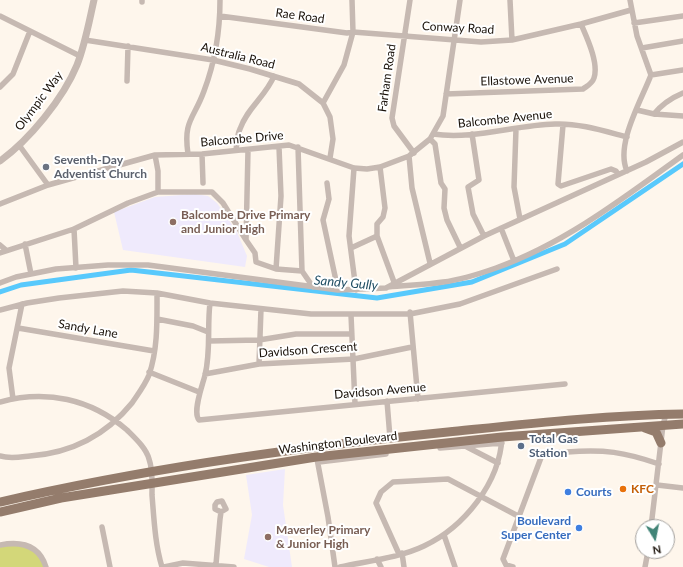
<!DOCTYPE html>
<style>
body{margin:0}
#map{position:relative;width:683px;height:567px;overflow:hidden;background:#fef6ec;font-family:Lato,sans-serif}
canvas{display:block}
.north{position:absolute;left:635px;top:519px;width:40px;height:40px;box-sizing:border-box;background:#fff;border:1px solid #a3a09d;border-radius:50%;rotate:170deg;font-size:11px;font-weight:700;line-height:16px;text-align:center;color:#191109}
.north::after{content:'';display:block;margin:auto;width:14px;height:18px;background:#418477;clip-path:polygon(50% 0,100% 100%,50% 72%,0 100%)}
</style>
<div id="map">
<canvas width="683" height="567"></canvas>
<div class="north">N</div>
</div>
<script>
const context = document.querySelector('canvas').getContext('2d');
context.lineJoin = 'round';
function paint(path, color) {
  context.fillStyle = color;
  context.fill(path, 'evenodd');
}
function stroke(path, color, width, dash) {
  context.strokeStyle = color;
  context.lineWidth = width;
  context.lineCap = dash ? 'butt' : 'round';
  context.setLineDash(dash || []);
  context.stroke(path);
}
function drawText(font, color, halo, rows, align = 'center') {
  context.font = font + ' Lato,sans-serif';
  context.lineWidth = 4;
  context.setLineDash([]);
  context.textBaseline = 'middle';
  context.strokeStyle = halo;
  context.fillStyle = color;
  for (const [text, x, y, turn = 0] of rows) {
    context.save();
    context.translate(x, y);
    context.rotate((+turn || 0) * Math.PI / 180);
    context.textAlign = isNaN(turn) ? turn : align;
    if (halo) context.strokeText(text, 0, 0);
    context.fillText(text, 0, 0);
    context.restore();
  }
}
const education = new Path2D(`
 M195,194l13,2 9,7 20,29 10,24 -2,11 -122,-17 -9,-38 41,-15z
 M285,469l-2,36 9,62h-23l-25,-8 8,-44 -6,-40z`);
const green = new Path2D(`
 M0,545h30l16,22h-46z`);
const canal = new Path2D(`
 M0,292l21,-7 110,-15 246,28 95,-16 93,-38 118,-80`);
const minor = new Path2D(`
 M410,0l-18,118 2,8 20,27
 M510,0l2,40
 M142,2v-2
 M0,16l80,40
 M220,16l127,17 6,-1 128,10 31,-2 69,-16 50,-14
 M634,23l49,-7
 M85,40l128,20 37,9 49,15 24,19 7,14 3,22 -3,19
 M642,48l41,-7
 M651,75l32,-5
 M127,81l1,-35
 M0,87l13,-13 17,-43
 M446,94l137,-5c4,-3 9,-5 11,-11 5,-15 -7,-40 -13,-54
 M323,103l21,-38 9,-33 -1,-32
 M637,110l17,4 29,2
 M654,114c8,-10 17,-16 29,-21
 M563,125l-5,59 3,2 50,-17 5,2 2,3
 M516,129l-2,58 6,32
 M433,134c41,6 81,-9 122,-10 24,-1 49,7 72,13
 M472,134l7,46 -11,7 5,27 11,22 162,-74 37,-20
 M430,139l5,5 6,39 4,6 -1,19 3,12 13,27
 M19,145l29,40
 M298,147l4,124 11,16
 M236,150c1,-7 1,-15 4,-21 7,-21 26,-33 34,-53
 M248,150l-2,90 9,13 1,9 20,7 26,2
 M188,154c-5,-34 6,-35 16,-63 11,-29 16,-61 16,-91
 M202,154l1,29
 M155,155l3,16v21
 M409,156l3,32 18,75
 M380,167l5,41 -2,9 -6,7v12l17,46
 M354,168l-5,68 7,54
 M627,171c-12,-26 14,-70 24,-96l-14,-39 -7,-36
 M327,183l2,16 -6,21 15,70
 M0,204l48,-19 107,-30 47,-1 87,-9 65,23 13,1 13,-2 29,-11 21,-17 13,-23 17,-116
 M501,228l13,33
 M74,229l2,39
 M25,244l6,30
 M0,245l6,5
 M351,248l26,-12
 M0,253l74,-24 54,-26 30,-11h54l11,11 23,37
 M276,269l5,-73 -2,-49
 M0,283l16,-6 40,-8 52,-4h40l190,25 48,-2 98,-52
 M388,287c18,-2 37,-2 55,-5 17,-2 36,-8 53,-14 68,-24 129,-71 187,-113
 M210,303c-3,24 1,48 -5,72 -2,9 -13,37 -6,45l366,-36
 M0,310l27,-7 32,-5 64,-7 34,2 53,10 101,11h99l50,-10 97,-35
 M410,312l8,87
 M351,315l4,89
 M157,319l36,7 15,6
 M18,328l136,23
 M209,341l50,-1 37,-6h55
 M259,364l2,-55
 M149,372l50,20
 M205,374l54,-10 95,-5 58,-12
 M13,399l-4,-31 13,-64
 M387,401l3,37
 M0,402c46,-13 91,-3 127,28 8,8 19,18 22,29 4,11 3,24 3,36 2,24 3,49 10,72
 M467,447l31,16
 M440,448l62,-5
 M0,456c10,3 20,1 30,0 41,-3 76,-21 102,-53 6,-9 13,-18 17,-28 9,-26 8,-55 8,-82
 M317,459l11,58 7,50
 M319,462l67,-8
 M657,485l26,3
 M102,527l8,40
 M651,527l12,-102 3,-11
 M444,535l11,32
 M0,545c21,-4 39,0 46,22
 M402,553l2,14
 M399,554l-23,-51 5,-11 12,-10 55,-3 70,37
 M377,559l4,8
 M216,564l4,-45 1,-7 5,-3 -4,-8 -5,1 -2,3v4l6,3
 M164,567l19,-4 51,4
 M340,567c27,-6 59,-9 84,-21 40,-19 76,-63 78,-109
 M513,567l-7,-2 -3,-6 39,-104c8,-3 17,-3 25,-3 37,-3 57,0 92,12
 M645,567l3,-16`);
const tertiary = new Path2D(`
 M0,161c29,-21 63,-62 77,-96 8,-20 12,-43 17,-65`);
const trunk = new Path2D(`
 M645,428l11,4 5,11
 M0,502c148,-34 298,-55 448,-70 78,-8 157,-17 235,-18
 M0,512l61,-14 255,-41 186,-20 181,-13`);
const markers = [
 [46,167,4,"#6b7280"],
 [173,222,4,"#8d6e63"],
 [521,446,4,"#5c6f8a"],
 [623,489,4,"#e8710a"],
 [568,492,4,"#3f7fe0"],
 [579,528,4,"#3f7fe0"],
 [268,537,4,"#8d6e63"]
];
const streetNames = [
 ["Rae Road",300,16,8],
 ["Conway Road",458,28,3],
 ["Australia Road",238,56,14],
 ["Farham Road",387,78,-82],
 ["Ellastowe Avenue",527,80,-2],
 ["Olympic Way",39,101,-53],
 ["Balcombe Avenue",505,119,-6],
 ["Balcombe Drive",242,139,-5],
 ["Sandy Lane",88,329,10],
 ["Davidson Crescent",308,350,-4],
 ["Davidson Avenue",380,391,-5],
 ["Washington Boulevard",338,443,-7]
];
const worshipNames = [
 ["Seventh-Day",54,160],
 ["Adventist Church",54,174]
];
const educationNames = [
 ["Balcombe Drive Primary",181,215],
 ["and Junior High",181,229],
 ["Maverley Primary",276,530],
 ["& Junior High",276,544]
];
const serviceNames = [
 ["Total Gas",529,439],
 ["Station",529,453]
];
const foodNames = [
 ["KFC",631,489]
];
const shopNames = [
 ["Courts",576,492],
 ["Boulevard",571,521,"right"],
 ["Super Center",571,535,"right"]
];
const waterNames = [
 ["Sandy Gully",346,283,5]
];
paint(education, '#efeafc');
paint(green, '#d3d779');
stroke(canal, '#58c9fc', 5);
stroke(minor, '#c6b9b2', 5.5);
stroke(tertiary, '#c6b9b2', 7);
stroke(trunk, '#947c6c', 9);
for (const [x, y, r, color] of markers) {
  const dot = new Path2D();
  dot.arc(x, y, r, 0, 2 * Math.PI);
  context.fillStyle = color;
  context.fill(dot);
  stroke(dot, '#fff', 1.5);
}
drawText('12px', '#191109', '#fff', streetNames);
drawText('bold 12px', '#5b616d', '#fff', worshipNames, 'left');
drawText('bold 12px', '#785e54', '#fff', educationNames, 'left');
drawText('bold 12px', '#4e5e75', '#fff', serviceNames, 'left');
drawText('bold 12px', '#c56008', '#fff', foodNames, 'left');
drawText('bold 12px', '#366cbe', '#fff', shopNames, 'left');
drawText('italic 13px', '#204e64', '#fff', waterNames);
</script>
